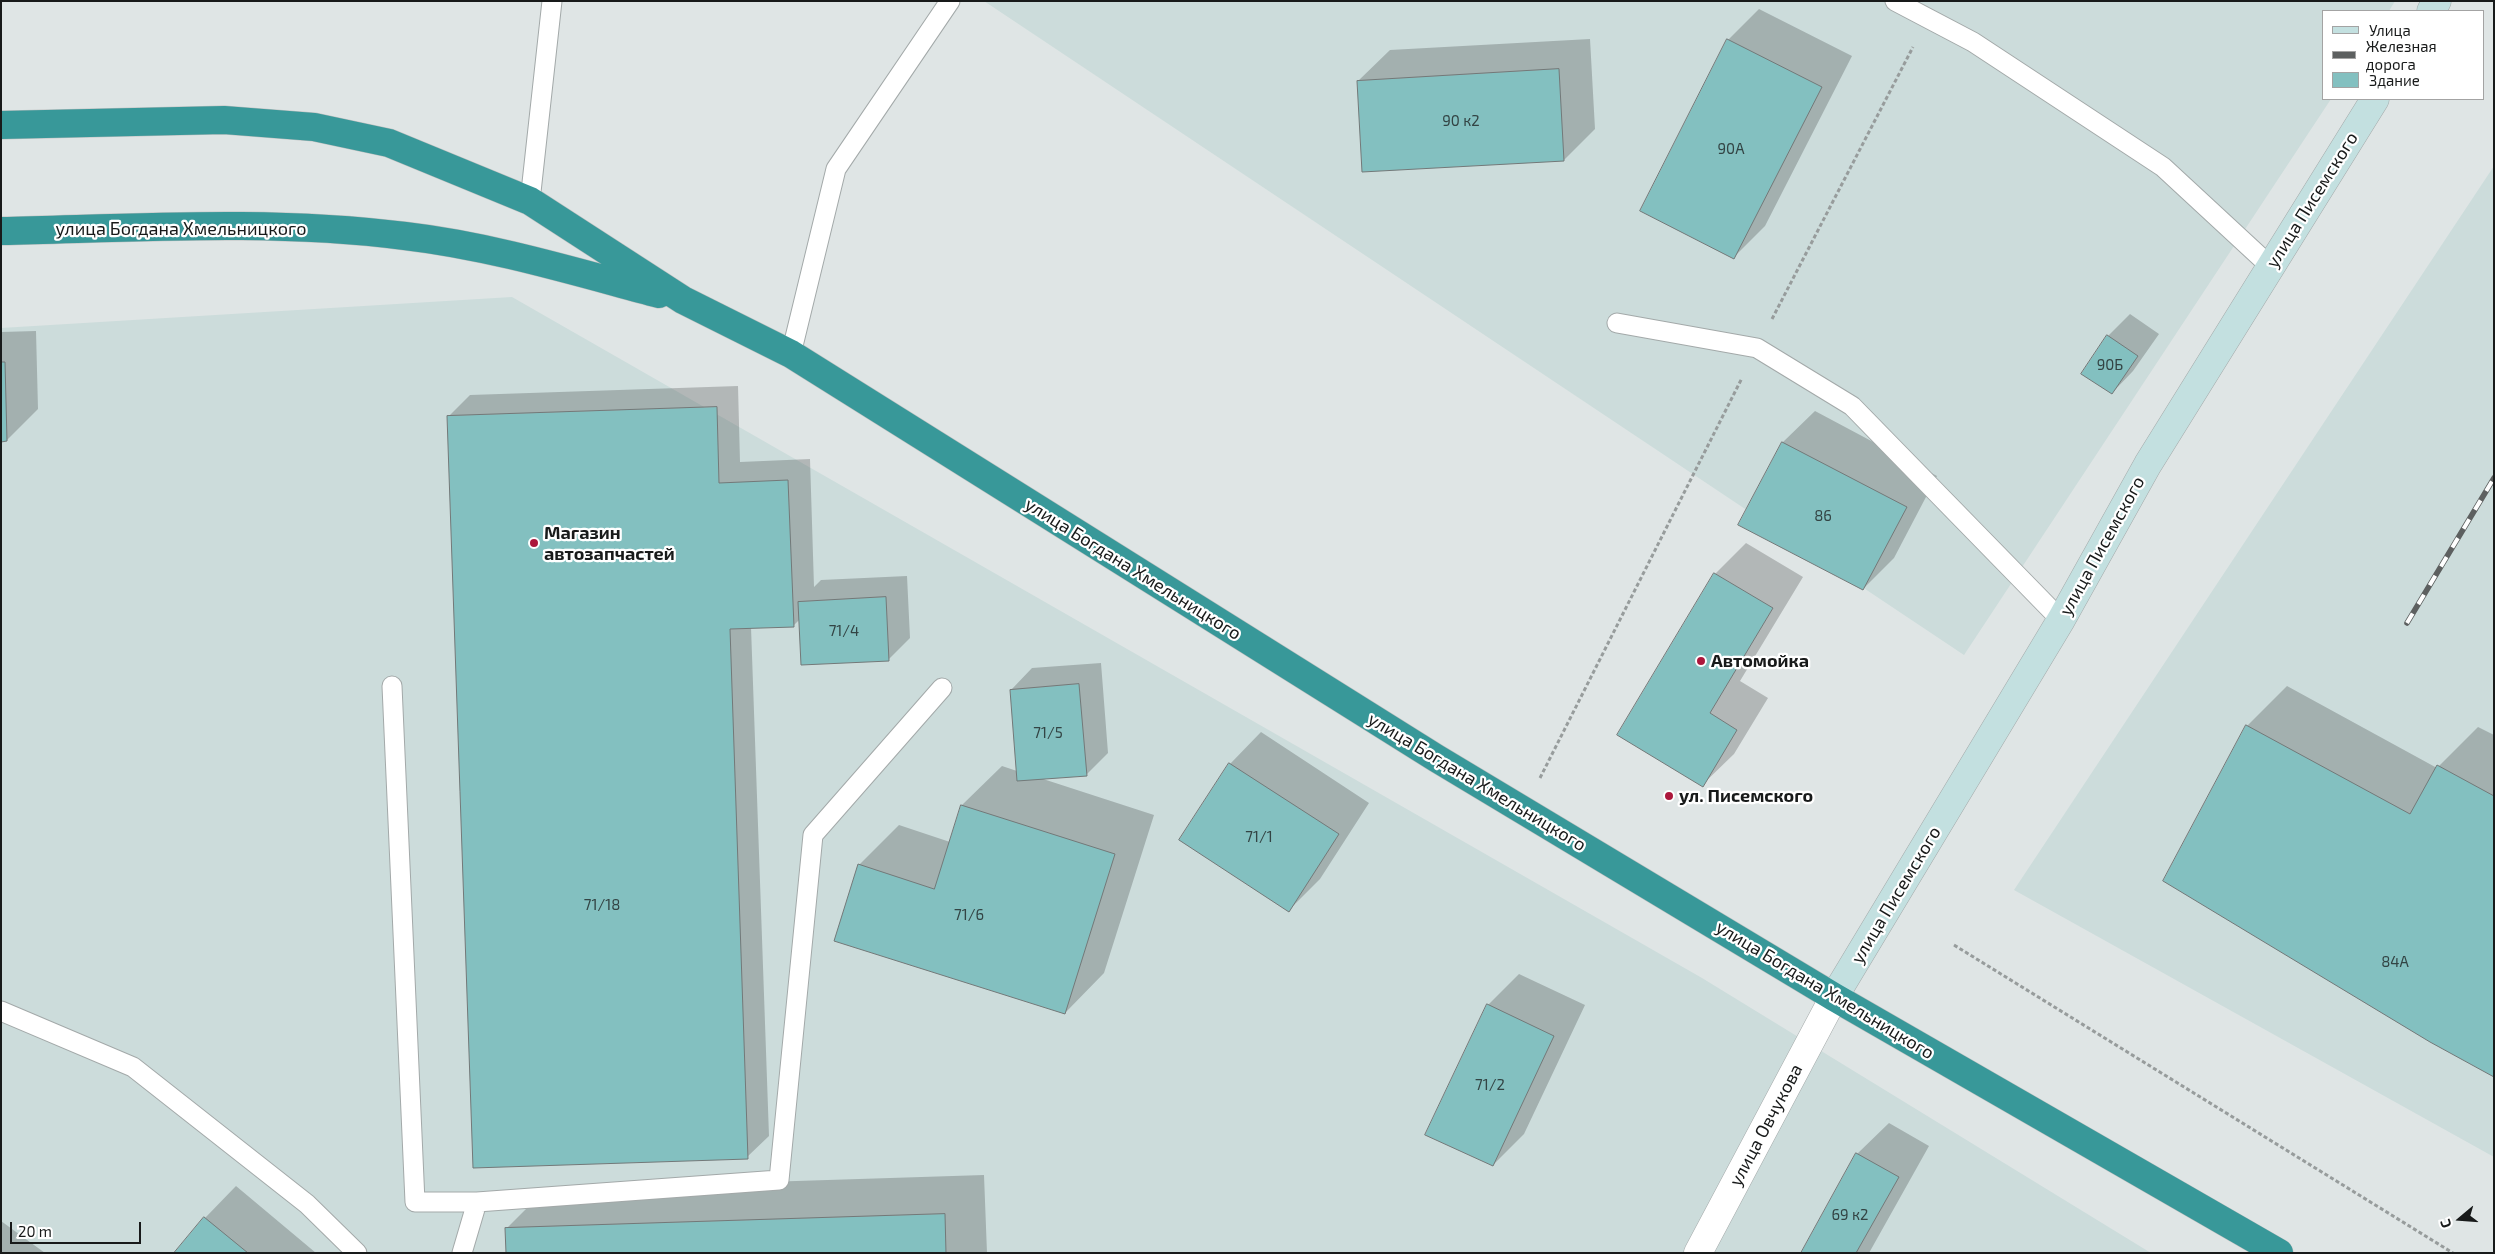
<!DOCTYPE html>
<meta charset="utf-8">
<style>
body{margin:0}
#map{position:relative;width:2495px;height:1254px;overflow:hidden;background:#dfe5e5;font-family:"Exo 2",sans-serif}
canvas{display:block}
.frame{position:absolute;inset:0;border:2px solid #181a1a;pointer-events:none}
.legend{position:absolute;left:2322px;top:10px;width:162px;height:90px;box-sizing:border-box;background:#fff;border:1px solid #a3a3a3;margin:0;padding:6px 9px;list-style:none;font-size:15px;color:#181a1a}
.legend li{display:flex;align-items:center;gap:10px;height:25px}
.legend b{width:25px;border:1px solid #a3a3a3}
.north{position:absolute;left:2435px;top:1194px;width:50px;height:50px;-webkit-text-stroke:4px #fff;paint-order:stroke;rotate:252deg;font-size:14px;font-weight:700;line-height:20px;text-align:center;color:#181a1a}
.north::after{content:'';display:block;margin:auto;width:18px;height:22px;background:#181a1a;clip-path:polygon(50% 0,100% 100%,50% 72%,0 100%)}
.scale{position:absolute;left:10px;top:1222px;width:131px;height:22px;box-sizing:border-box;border:2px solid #181a1a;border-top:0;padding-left:6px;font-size:15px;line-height:18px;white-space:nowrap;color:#181a1a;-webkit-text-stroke:4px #fff;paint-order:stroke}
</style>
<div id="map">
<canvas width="2495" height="1254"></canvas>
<div class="frame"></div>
<ul class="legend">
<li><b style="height:6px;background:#c3e0e0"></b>Улица</li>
<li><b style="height:6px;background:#5d6060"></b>Железная дорога</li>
<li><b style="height:14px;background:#83c0c0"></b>Здание</li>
</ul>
<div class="north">С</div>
<div class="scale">20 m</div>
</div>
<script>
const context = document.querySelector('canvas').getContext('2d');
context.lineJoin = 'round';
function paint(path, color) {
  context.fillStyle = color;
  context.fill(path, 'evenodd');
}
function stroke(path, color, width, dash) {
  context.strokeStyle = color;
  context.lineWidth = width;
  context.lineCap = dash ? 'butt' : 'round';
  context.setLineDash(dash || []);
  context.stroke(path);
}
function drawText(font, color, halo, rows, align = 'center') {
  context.font = font + ' "Exo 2",sans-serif';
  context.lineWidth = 4.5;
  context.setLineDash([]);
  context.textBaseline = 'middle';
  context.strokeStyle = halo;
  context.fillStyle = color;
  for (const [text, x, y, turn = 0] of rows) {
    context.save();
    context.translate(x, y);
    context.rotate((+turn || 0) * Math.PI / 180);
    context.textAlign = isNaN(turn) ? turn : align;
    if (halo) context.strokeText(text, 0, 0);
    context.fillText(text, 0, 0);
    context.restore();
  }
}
const built = new Path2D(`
 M984,1h1411l-6,10h-65v88h7l-367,556z
 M2494,166v991l-480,-267z
 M512,297l1190,681 449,275h-2150v-925z`);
const shadow = new Path2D(`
 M1759,9l93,47 -87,170 -31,31 -6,-217z
 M1590,39l5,90 -31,31 -206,-79 32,-31z
 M2130,314l29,20 -26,37 -21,22 -4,-57z
 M36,331l2,78 -31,31h-6v-108z
 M738,386l2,76 70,-3 4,128 7,-7 86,-4 3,62 -21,21 -89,-40 -7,7 -42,1 18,509 -22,21 -299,-740 22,-22z
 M1815,411l122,65 -43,82 -31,31 -123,-65 43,-82z
 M1746,543l57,34 -63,104 28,17 -34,56 -32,31 13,-211z
 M1101,663l7,90 -22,22 -46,3 114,37 -50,158 -39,40 -206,-148 40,-40 51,17 12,-37 40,-39 15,5 -6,-81 21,-22z
 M2287,686l150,82 41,-41 16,8v341l-247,-350z
 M1261,732l108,71 -49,76 -31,31 -109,-70 50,-76z
 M1519,974l66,31 -61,129 -31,31 -5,-160z
 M1889,1123l40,23 -60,107h-67l55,-99z
 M984,1175l3,78h-480v-25l39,-39z
 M236,1186l80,67h-140l29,-35z
 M1,1221l44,32h-44z`);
const building = new Path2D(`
 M1727,39l95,48 -88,172 -94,-48z
 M1559,69l5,92 -202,11 -5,-91z
 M2107,335l31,21 -26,38 -31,-20z
 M1,362h4l2,79 -6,1z
 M717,407l2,76 69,-3 6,147 -64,2 18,530 -275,9 -26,-752z
 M1782,442l125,65 -44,83 -125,-65z
 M1714,573l59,35 -63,105 27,17 -34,57 -86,-52z
 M886,597l3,64 -88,4 -3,-63z
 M1079,684l8,92 -70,5 -7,-91z
 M2246,725l164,89 27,-49 57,31v281l-64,-35 -267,-161z
 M1229,763l110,71 -50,78 -110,-72z
 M961,805l154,49 -50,160 -231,-73 24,-77 76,25z
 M1487,1004l67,32 -61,130 -68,-31z
 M1856,1153l43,24 -43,76h-55z
 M945,1214l1,39h-440l-1,-25z
 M204,1217l44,36h-74z`);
const path = new Path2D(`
 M1772,319l141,-272
 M1540,778l202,-400
 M1954,945l499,308`);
const lane = new Path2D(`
 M1895,1l78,41 190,125 107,99
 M530,201l22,-200
 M1617,323l140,25 95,58 209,214
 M791,354l45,-185 114,-168
 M392,686l23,516h62l302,-22 34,-345 129,-147
 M1,1011l132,56 174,137 50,49
 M462,1253l15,-51`);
const street = new Path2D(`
 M1698,1253l136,-256`);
const secondary = new Path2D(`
 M2431,11l6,-10
 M1834,997l227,-377 87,-156 227,-365`);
const highway = new Path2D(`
 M1,125l223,-5 90,7 75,16 141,58 153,99 108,54 645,404 398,239 445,256
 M1,231c135,-3 270,-12 404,5 86,10 171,36 254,58`);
const rail = new Path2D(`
 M2407,623l87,-145`);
const markers = [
 [534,543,5,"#ac173c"],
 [1701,661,5,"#ac173c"],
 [1669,796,5,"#ac173c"]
];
const numberNames = [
 ["90 к2",1461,121],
 ["90А",1731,149],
 ["90Б",2110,365],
 ["86",1823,516],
 ["71/4",844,631],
 ["71/5",1048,733],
 ["71/1",1259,837],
 ["71/18",602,905],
 ["71/6",969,915],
 ["84А",2395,962],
 ["71/2",1490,1085],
 ["69 к2",1850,1215]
];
const streetNames = [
 ["улица Писемского",2312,200,-58],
 ["улица Богдана Хмельницкого",181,229],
 ["улица Писемского",2102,546,-61],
 ["улица Богдана Хмельницкого",1133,569,32],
 ["улица Богдана Хмельницкого",1477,782,31],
 ["улица Писемского",1896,895,-59],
 ["улица Богдана Хмельницкого",1825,990,31],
 ["улица Овчукова",1766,1125,-62]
];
const poiNames = [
 ["Магазин",544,533],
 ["автозапчастей",544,554],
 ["Автомойка",1711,661],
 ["ул. Писемского",1679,796]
];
paint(built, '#ccdcdb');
paint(shadow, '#0003');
paint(building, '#83c0c0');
stroke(building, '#737979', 1);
stroke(lane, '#a3a9a9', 21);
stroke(street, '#a3a9a9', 29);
stroke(secondary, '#a3a9a9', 29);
stroke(highway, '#bebfbf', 29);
stroke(path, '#979c9c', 3, [4, 2.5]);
stroke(lane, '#fff', 19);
stroke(street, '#fff', 28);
stroke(secondary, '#c3e0e0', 28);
stroke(highway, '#389899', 28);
stroke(rail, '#5d6060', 5.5);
stroke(rail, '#fff', 4, [11]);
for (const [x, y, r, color] of markers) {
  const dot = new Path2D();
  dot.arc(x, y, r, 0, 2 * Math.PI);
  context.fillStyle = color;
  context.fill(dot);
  stroke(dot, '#fff', 2);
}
drawText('15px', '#344', null, numberNames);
drawText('18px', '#181a1a', '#fff', streetNames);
drawText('bold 18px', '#181a1a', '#fff', poiNames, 'left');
</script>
